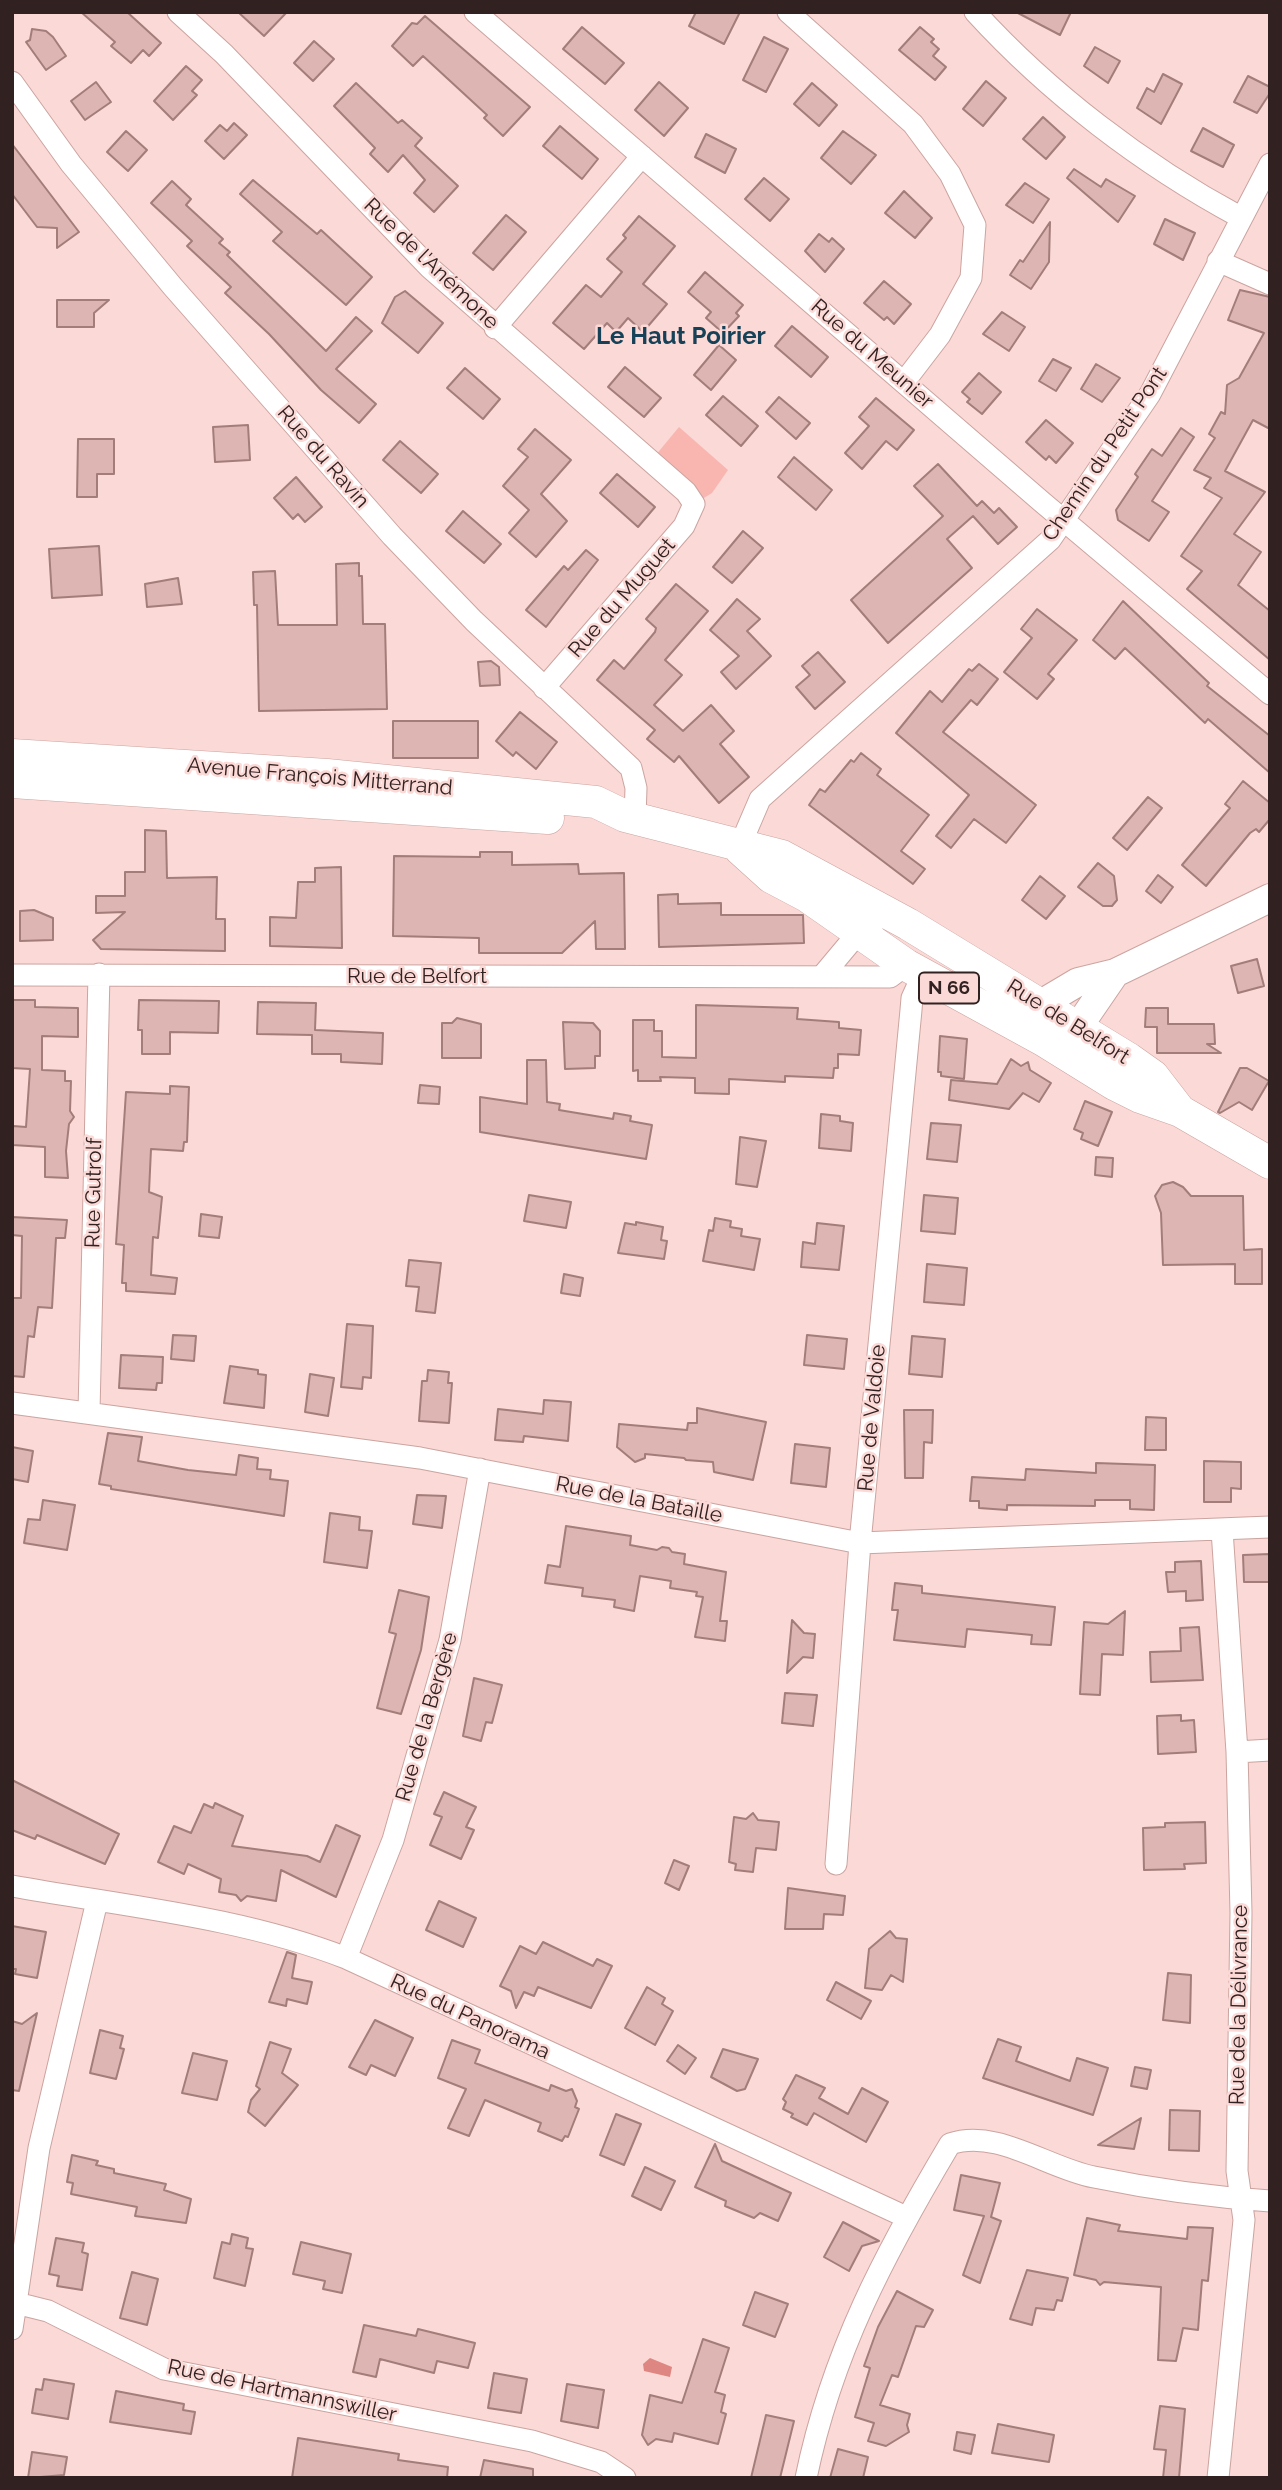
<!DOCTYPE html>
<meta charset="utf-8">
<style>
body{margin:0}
#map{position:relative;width:1282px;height:2490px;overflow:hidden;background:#fbd9d6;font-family:Raleway,sans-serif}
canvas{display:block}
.frame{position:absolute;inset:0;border:14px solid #312221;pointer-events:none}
</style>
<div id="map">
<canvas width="1282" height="2490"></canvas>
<div class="frame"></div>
</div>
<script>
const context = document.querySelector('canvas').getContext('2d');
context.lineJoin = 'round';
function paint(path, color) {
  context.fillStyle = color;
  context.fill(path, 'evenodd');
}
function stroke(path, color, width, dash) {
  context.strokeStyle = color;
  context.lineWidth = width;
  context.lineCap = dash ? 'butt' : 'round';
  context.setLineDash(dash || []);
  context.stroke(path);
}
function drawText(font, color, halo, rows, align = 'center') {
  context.font = font + ' Raleway,sans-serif';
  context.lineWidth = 5;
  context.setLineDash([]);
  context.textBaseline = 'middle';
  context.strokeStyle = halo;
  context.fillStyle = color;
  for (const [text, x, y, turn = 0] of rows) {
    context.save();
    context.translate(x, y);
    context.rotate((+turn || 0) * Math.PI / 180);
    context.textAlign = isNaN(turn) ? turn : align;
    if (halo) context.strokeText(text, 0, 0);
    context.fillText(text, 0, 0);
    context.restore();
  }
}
const green = new Path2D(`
 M679,427l49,43 -16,23 -18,11 -44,-42z`);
const water = new Path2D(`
 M650,2358l22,9 -2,10 -26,-6 -1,-7z`);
const building = new Path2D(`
 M81,12h46l34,31 -12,13 -6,-6 -12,13 -20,-17 4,-4z
 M238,12h49l-23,24z
 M696,12h44l-16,32 -35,-18z
 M1016,12h55l-11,23z
 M425,16l105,91 -27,29 -19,-18 3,-3 -64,-59 -10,10 -21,-20 20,-23 5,1z
 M582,27l42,36 -19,21 -42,-35z
 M920,27l14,12 -3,3 8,7 -6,7 13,11 -11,13 -36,-30z
 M32,29l14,2 7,6 13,19 -20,14 -20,-28 4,-2z
 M764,37l24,12 -22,43 -23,-12z
 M314,41l20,18 -21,22 -19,-18z
 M1095,47l25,14 -12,22 -24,-17z
 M186,66l16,14 -10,11 5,4 -24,25 -19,-19z
 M1163,74l19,10 -21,40 -24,-16 10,-20 7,4z
 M1248,76l22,11v6l-13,20 -23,-11z
 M986,81l20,17 -23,28 -20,-17z
 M96,82l15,20 -26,18 -14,-19z
 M659,82l29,26 -24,28 -29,-26z
 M356,83l42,40 4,-3 20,18 -7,8 43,40 -24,26 -20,-19 11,-13 -22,-25 -15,17 -18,-18 5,-6 -41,-42z
 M812,83l25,22 -18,21 -25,-22z
 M1043,117l22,20 -19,22 -23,-20z
 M234,123l13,12 -23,24 -19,-18 15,-16 7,6z
 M560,126l38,33 -16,20 -39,-33z
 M1203,128l31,17 -11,22 -32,-16z
 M126,131l21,19 -19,21 -21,-19z
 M843,131l33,24 -25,29 -30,-26z
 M706,134l30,15 -11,24 -30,-16z
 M12,144l67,88 -22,16v-20l-20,-1 -25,-33z
 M1074,169l27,18 5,-8 29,17 -17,26 -51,-44z
 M764,178l25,21 -19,22 -25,-22z
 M253,180l64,54 4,-4 51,47 -26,28 -73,-64 9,-9 -42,-38z
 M172,181l19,18 -5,6 37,34 -4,4 11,9 -3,3 99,96 30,-34 16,14 -36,38 40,35 -17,19 -38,-33 -52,-56 -44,-41 6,-6 -44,-41 5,-5 -41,-38z
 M1025,183l24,16 -16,24 -27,-18z
 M904,191l28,27 -17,20 -30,-25z
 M506,215l20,17 -33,38 -20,-17z
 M639,216l36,30 -32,38 24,20 -24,28 -15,-14 -12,14 -9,-9 -23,26 -31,-26 33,-38 15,12 21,-25 -15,-13 19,-21 -3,-3z
 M1165,219l30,14 -12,27 -29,-16z
 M1050,222l-1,40 -18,27 -21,-14 10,-15 3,2z
 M819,234l10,8 3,-4 12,11 -19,23 -20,-21z
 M705,272l38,33 -7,8 3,3 -16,17 -17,-15 5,-6 -23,-20z
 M884,281l27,23 -17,20 -7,-7 -3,3 -20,-17z
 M1240,290l30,7v132l-17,-9 -28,51 40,21 -31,42 27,18 -23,33 32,26v49l-83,-71 15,-18 -21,-15 41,-58 -18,-10 7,-10 -17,-8 21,-32 -6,-4 12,-22 4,2 2,-29 12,-7 25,-45 -36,-13z
 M405,291l38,32 -25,30 -36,-30 13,-26z
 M57,300h52l-15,13v14h-37z
 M1002,312l23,15 -16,24 -26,-17z
 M792,326l36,31 -17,20 -36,-31z
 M719,345l17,15 -25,30 -17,-15z
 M1053,359l18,9 -15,23 -17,-10z
 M1096,364l24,14 -18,24 -21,-13z
 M625,367l36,31 -17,19 -36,-30z
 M465,368l35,31 -17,20 -36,-31z
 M979,373l22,19 -19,22 -15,-12 3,-3 -8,-7z
 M723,396l35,30 -17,20 -35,-31z
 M779,397l31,26 -14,16 -30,-27z
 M876,398l38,32 -17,20 -11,-9 -24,28 -17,-16 24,-27 -10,-9z
 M1046,420l27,23 -17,20 -7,-7 -3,4 -20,-18z
 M248,425l2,35 -35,2 -2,-35z
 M1181,428l13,9 -42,64 17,11 -20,29 -31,-21 -2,-10 22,-33 -3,-3 17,-25 10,7z
 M535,429l36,31 -30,34 26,27 -31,36 -27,-24 20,-23 -26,-24 25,-29 -10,-8z
 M78,439h36v35h-17v23h-20z
 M400,441l38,33 -17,19 -38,-33z
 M794,457l38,33 -16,20 -38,-33z
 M938,464l39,42 5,-5 12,12 5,-5 18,19 -19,17 -25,-28 -26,23 25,29 -84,75 -37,-43 92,-84 -29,-30z
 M617,474l38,33 -17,20 -38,-34z
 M296,477l26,30 -17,15 -7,-8 -5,5 -19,-21z
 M463,511l38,33 -17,19 -38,-32z
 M743,531l20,17 -31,35 -19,-16z
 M99,546l3,49 -50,3 -3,-49z
 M586,550l12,10 -52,67 -20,-17 38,-44 4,4z
 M359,563v13h3l1,48h22l2,85 -128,2 -2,-106h-3l-1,-33 22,-1 3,54h59l-1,-61z
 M178,578l4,26 -35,3 -2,-23z
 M676,584l32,27 -43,49 17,15 -28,30 29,26 28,-26 23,26 -14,13 29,33 -30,26 -40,-47 -5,6 -27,-23 8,-9 -58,-50 17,-20 10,9 31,-37 1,-4 -10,-9z
 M737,599l23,20 -13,12 24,25 -35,33 -15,-17 18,-16 -29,-26z
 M1123,601l86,82 -2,3 63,50v37l-62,-54 -3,4 -80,-75 -10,11 -22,-19z
 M1037,609l40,31 -29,34 6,5 -17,20 -33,-27 28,-34 -11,-9z
 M818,652l27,30 -30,27 -19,-22 14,-12 -8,-9z
 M491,661l8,6 1,18 -20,1 -2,-24z
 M979,664l19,15 -21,26 -6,-5 -28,32 93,73 -30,38 -32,-24 -23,29 -15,-12 33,-41 -73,-62 34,-42 12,11 27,-33 3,2z
 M520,712l37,30 -21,27 -20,-17 -3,4 -17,-15z
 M393,721h85v37h-85z
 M861,753l20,16 -4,6 52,40 -28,36 24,18 -12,15 -104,-79 11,-16 5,3 26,-32 3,2z
 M1243,781l27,22v16l-11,13 -3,-3 -6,4 -44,53 -24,-21 48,-57 -5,-4z
 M1148,797l14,11 -35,42 -14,-12z
 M145,830l21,1 1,47 50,-1 -1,42h9v32l-124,-2 -8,-9 32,-28 -29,1v-17h29v-24h20z
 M480,852h32v13l66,-1 1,10 45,-1 1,76h-29l-1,-28 -33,32h-83v-15l-86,-2 1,-80 86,1z
 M1098,863l16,13 3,24 -5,6h-9l-25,-19z
 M341,867l1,81 -72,-2v-29l26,1 2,-36h17v-14z
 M1158,875l15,12 -12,16 -15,-12z
 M1040,876l25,20 -19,23 -24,-19z
 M678,894v10l43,-1v12h82l1,28 -145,4 -1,-52z
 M34,910l19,8v22l-33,1v-30z
 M1257,959l7,27 -26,7 -7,-27z
 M12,1000h23v7l43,1v29l-36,-1v34l23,1v10h6l-1,30 4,6 -5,7 -3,27 2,27 -23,-1v-30l-33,-2 1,-19 13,1 4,-58 -18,-1z
 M139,1000l80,1 -1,32 -48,-1v22h-28v-24h-4z
 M258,1002l58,1 -1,27 68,3 -1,31 -41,-2v-8h-29v-19l-55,-1z
 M696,1005l102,3 -1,11 42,3v6l22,2 -2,25 -21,-1v14h-4l-1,10 -48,-2v6l-56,-3v15l-34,-1v-15l-35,-1 1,4h-23v-11l-5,1v-51h21v11h8v26l34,1z
 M1146,1008h22v16h46l1,20h-8l14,9h-64v-26h-12z
 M457,1018l24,6v34h-39v-35h10z
 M563,1022l30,1 7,8v25h-5v12l-30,1z
 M940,1036l27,3 -3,40 -23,-3v-4h-3z
 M1011,1059l10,7 7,-4 2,8 21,13 -12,19 -16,-9 -14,16 -60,-9 2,-20 46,4z
 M527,1060h19l1,42 13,2 -1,6 54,9 1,-6 17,3 -1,5 22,4 -6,34 -166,-27v-35l47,7z
 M1240,1068h7l22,13 -17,29 -13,-8 -19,11 -2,-1z
 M420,1085l20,2 -1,17 -21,-1z
 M170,1086l19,1 -2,55h-3l-1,9 -32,-2 -2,43 13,5 -4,41 -5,-1 -2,38 26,3 -2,16 -49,-3v-8h-4l2,-38 -8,-1 10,-152 44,2z
 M1085,1101l27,11 -14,34 -17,-7 2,-6 -9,-4z
 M821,1114l19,2v5l13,2 -2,28 -32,-3z
 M931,1123l30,2 -4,37 -30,-3z
 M740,1137l26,4 -9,46 -21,-3z
 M1096,1157l17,1 -1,19 -17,-2z
 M1173,1182l10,5 8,9h52l1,54 18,-1v35h-27v-20l-72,1 -2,-52 -6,-17 7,-11z
 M529,1195l42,7 -5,26 -42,-7z
 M924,1195l34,3 -3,36 -34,-3z
 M201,1214l21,3 -3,21 -20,-2z
 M12,1217l55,3 -2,18h-9l-4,70 -14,-1 -4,30 -6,-1 -4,41 -12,-1v-78h9l1,-62 -10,-1z
 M715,1218l16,3 -1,6 12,2 -1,7 19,3 -6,31 -51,-9 6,-31 4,1z
 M636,1222l27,5 -2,13 6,1 -3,18 -46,-6 7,-30 11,2z
 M817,1223l27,3 -5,44 -38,-3 2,-25 12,2z
 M409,1260l32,3 -6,50 -19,-2 3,-24 -13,-1z
 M927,1264l40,4 -3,37 -40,-3z
 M564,1274l19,4 -3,18 -19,-3z
 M347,1324l26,2 -2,52 -8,-1 -1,12 -21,-2z
 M173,1335l23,1 -2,25 -23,-2z
 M807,1335l40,4 -3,30 -40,-4z
 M912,1336l33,3 -3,38 -33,-3z
 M121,1355l42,2 -1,26h-5l-1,7 -37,-2z
 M230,1366l28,4v4l8,1 -2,33 -40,-5z
 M428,1370l21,2 -1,11h4l-3,40 -30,-2 3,-40h5z
 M310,1374l24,4 -6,38 -23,-4z
 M544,1400l27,2 -3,39 -44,-5 -1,6 -28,-2 3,-31 45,5z
 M697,1408l69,14 -13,58 -39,-8 -1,-10 -27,-2 -2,-2 -39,-4v4l-10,4 -18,-15 2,-23 68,6 1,-7h9z
 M904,1410h29l-1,33 -8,-1 -1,36h-18z
 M1146,1417l20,1v32h-21z
 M108,1433l34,4 -4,24 50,9 48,5 3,-20 19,3 -1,11 14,1 -1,9 18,2 -4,35 -173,-27v-3l-12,-2z
 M795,1444l35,4 -4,39 -35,-4z
 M12,1447l21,4 -5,31 -16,-3z
 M1204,1461l37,1v27l-10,-1v14h-27z
 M1096,1463l59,2 -1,45 -24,-1v-9h-35v6l-88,-1v5l-28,-2v-7h-9l2,-24 53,3 1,-11 70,4z
 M417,1495l29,1 -4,32 -29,-4z
 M43,1500l32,5 -8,45 -43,-7 4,-24 12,1z
 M330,1513l30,4 -1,13 13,1 -5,37 -43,-6z
 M566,1526l65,10 -1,9 27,5 5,-3 7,1 3,4 13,2 -1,10 42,8 -6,49h7l-2,20 -30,-4 8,-40 -7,-1 1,-4 -27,-4 1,-7 -31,-5 -6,35 -20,-4 1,-7 -33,-4 1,-8 -38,-5 3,-18 12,2z
 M1270,1554v28h-26l-1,-27z
 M1201,1561l2,39 -17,1v-10l-18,1 -2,-20h9v-10z
 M895,1583l27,3v7l133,14 -4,38 -20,-1 1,-9 -65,-6 -2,18 -71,-7 4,-30h-6z
 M399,1590l30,7 -8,53 -20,64 -24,-6 19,-74 -7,-2z
 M1125,1611l-2,44 -21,-1 -2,41 -20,-1 4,-72 24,2z
 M792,1620l12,13 11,1 -2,24 -10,-1 -16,16z
 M1199,1627l4,53 -52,2 -1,-30 31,-1 -1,-23z
 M474,1678l28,7 -10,38 -6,-1 -5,19 -18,-5z
 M785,1693l32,2 -4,31 -31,-3z
 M1181,1715v6l13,-1 2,32 -38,2 -1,-38z
 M12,1780l107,54 -14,30 -68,-29 -2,4 -23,-9z
 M444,1792l32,15 -10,20 8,3 -13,29 -31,-14 12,-28 -8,-3z
 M215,1803l28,13 -11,30 75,10 13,6 16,-37 24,11 -24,61 -55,-27 -5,31 -29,-5 -6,5 -5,-6 -17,-3 2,-13 -33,-15 -4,10 -26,-12 16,-36 17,7 13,-29 9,4z
 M753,1813l5,7 21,2 -3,28 -20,-2 -3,24 -18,-2 1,-6 -7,-2 5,-45 12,2z
 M1205,1822l1,41 -22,1 1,5 -41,1 -1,-42 22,-1v-4z
 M674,1860l15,6 -10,24 -14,-7z
 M788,1888l57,8 -2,19 -19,-1 -1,15h-38z
 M439,1901l37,17 -13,29 -37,-17z
 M12,1926l34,6 -9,46 -22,-4 1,-5h-4z
 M890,1931l6,7 11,1 -4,43 -12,-7 -9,15 -17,-2 4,-39z
 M543,1942l50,24 4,-7 15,7 -21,42 -53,-21 -4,9 -10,-4 -8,16 -5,-17 -11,-5 20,-40 16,8z
 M287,1952l9,3 -4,23 20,4 -5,22 -20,-5 -1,7 -17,-4z
 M1168,1973l23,2 -1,48 -27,-3z
 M836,1982l35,19 -10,18 -34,-19z
 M647,1987l18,11 -3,6 11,7 -18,34 -30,-17z
 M37,2013l-18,78 -7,-1v-69l10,3z
 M375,2020l38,18 -18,38 -24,-11 -5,10 -17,-8z
 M100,2030l23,6 -3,12 4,1 -8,30 -26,-6z
 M998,2039l23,8 -5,14 54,20 7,-23 31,10 -15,47 -110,-37z
 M452,2040l28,10 -5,13 74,28 2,-6 15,6 6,-2 5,12 -2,6 4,2 -11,28 -3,-1 -3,5 -24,-10 3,-8 -56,-23 -16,36 -21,-8 18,-39 -28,-11z
 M270,2042l21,7 -9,24 16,12 -33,41 -17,-14 3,-12 9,-11 -4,-3z
 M678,2045l18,13 -11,16 -18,-13z
 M723,2049l35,10 -13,30 -8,2 -26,-14z
 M193,2053l34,8 -10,39 -35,-7z
 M1135,2067l16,3 -4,19 -16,-3z
 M796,2075l29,13 -6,10 29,16 14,-26 26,14 -22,40 -52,-29 -7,12 -16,-8 2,-3 -10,-5 3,-7 -3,-3z
 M1170,2110l30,1 -1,40 -30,-1z
 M616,2114l25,10 -17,41 -24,-10z
 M1141,2118l-7,31 -36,-4z
 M715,2144l7,17 69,32 -13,28 -18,-8 -6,5 -29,-12 1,-5 -31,-14z
 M72,2155l26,6 -2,4 18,4v4l52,11 -2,6 27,9 -5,24 -51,-7 2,-9 -66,-13 2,-11 -6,-1z
 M645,2167l30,14 -14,29 -29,-14z
 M961,2175l39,8 -9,34 10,4 -21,62 -17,-8 21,-59 -30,-6z
 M1087,2218l33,7 -2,6 69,8 1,-12 25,1 -5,53 -6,-1 -4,50 -15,-2 -7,33 -18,-1 3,-73 -57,-5 -4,3 -4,-5 -22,-5z
 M843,2222l36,19 -17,5 -13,25 -25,-14z
 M232,2234l16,4 -2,10 7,1 -8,37 -31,-8 8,-36 8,2z
 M56,2238l28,5 -2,9 6,2 -6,36 -25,-4 2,-10 -10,-2z
 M301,2242l50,12 -9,39 -19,-4 2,-8 -32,-7z
 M1027,2270l41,8 -6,23 -5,-1 -3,10 -18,-2 -4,17 -22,-6z
 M132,2272l26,7 -11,46 -27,-7z
 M897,2291l36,19 -9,17 -8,-1 -18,51 -6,-2 -12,30 30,9 -3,11 2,7 -23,14 -18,-5 6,-18 -19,-6 15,-49 -6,-2 14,-39z
 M755,2292l33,12 -13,33 -32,-12z
 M364,2325l52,11 2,-7 57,14 -7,25 -31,-7 -3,12 -54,-14 -4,18 -23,-5z
 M703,2339l26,9 -14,44 10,3 -4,17 5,2 -8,30 -44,-11 -2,9 -16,-3 -8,6 -6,-10 8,-40 32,8z
 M494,2373l33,6 -6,34 -33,-5z
 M44,2379l30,5 -6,35 -36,-6 4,-24 6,1z
 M567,2384l37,6 -6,38 -37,-7z
 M116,2391l68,13 -1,6 12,2 -4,22 -81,-12z
 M1160,2406l25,3 -6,69h-16l3,-28 -12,-1z
 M766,2415l28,6 -14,57h-29z
 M998,2424l56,11 -5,27 -57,-9z
 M957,2432l18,3 -4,19 -17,-4z
 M298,2438l101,16 -1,6 50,7 -1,11h-155z
 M838,2449l30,8 -5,21h-33z
 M32,2452l35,5 -3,18 -36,3z
 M484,2460l49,9v9h-53z`);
const street = new Path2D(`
 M178,12l46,42 205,213 257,225 8,12 -10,22 -140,162
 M475,12l567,490 228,192
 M788,12l125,112 37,50 25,51 -4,53 -31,57 -36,47
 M975,12c74,81 168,153 265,205
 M12,82l59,82 102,123 219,249 82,85 157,147 5,20 -1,30
 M1218,261l52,23
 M495,328l147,-172
 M739,848l21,-49 290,-259 100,-146 120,-230
 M12,975l878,2 16,-12
 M823,975l36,-43 13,-2
 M12,1403l408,55 440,85 410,-16
 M89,1412l10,-438
 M1237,1752l33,-2
 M836,1864l24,-321 51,-533 1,-12 11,-24
 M12,1886c111,20 229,31 334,72l560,259
 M97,1901l-58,247 -23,155 32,8 116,58 368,72 69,21 24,16
 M346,1958l47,-118 57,-200 30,-171
 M12,2329l4,-26
 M806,2478c26,-126 79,-225 144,-334 47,-16 97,24 144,33 58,12 116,20 176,24
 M1218,2478l26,-258 -7,-49 4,-258 -4,-161 -15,-222`);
const secondary = new Path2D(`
 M1115,973l-37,54 -35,13 -2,-36 37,-22 37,-9 155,-75`);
const primary = new Path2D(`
 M12,755l315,20 269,27 29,14 157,40 126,68 221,135 24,17 27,35
 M12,782l536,36
 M740,849l31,28 36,19 99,69 137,75 71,44 26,13 40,14 90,52`);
const shields = [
 [949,988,60]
];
const shieldNames = [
 ["N 66",949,988]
];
const streetNames = [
 ["Rue de l'Anémone",431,264,44],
 ["Rue du Meunier",872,354,41],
 ["Chemin du Petit Pont",1105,454,-56],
 ["Rue du Ravin",323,457,49],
 ["Rue du Muguet",622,598,-49],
 ["Avenue François Mitterrand",320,777,5],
 ["Rue de Belfort",417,977],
 ["Rue de Belfort",1068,1022,32],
 ["Rue Gutrolf",94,1193,-89],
 ["Rue de Valdoie",872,1418,-85],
 ["Rue de la Bataille",639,1500,11],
 ["Rue de la Bergère",427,1717,-74],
 ["Rue de la Délivrance",1239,2005,-89],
 ["Rue du Panorama",470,2017,25],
 ["Rue de Hartmannswiller",282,2391,12]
];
const quarterNames = [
 ["Le Haut Poirier",681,337]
];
paint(green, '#f9b6b1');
paint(water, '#de8682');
paint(building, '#ddb5b2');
stroke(building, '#a27d7a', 2);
stroke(street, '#cba4a0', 23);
stroke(secondary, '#cba4a0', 30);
stroke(primary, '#cba4a0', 33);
stroke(street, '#fff', 21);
stroke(secondary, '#fff', 28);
stroke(primary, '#fff', 32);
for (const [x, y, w] of shields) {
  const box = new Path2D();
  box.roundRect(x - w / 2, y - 15.5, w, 31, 5);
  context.fillStyle = '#fbd9d6';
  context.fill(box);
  stroke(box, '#312221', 2);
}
drawText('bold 19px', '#312221', null, shieldNames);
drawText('21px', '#312221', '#fbd9d6', streetNames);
drawText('bold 24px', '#164157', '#fbd9d6', quarterNames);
</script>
